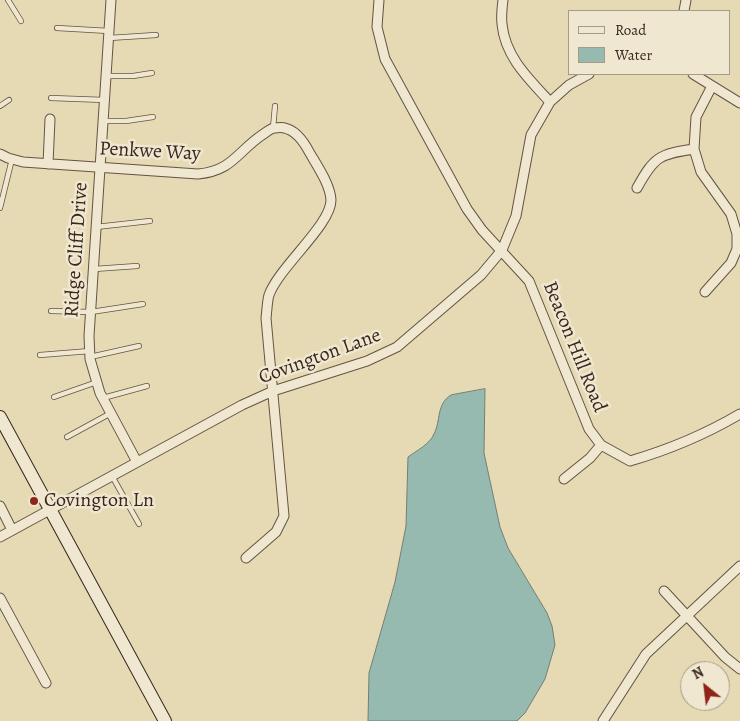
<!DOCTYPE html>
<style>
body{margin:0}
#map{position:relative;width:740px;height:721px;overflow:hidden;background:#e6dab5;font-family:Alegreya,serif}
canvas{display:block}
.legend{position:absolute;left:568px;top:10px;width:162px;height:65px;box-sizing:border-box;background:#efe7cf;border:1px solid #a69a89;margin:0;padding:6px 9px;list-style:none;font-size:15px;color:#39261f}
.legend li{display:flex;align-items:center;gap:10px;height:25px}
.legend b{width:25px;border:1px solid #a69a89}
.north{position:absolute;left:680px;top:661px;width:50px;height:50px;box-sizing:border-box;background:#efe7cf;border:1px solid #a69a89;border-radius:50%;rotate:331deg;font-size:14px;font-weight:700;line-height:20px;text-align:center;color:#39261f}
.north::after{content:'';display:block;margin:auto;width:18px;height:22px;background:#8f2418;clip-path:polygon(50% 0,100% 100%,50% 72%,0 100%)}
</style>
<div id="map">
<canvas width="740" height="721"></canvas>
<ul class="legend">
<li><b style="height:6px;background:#efe7cf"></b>Road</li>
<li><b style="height:14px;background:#96baaf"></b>Water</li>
</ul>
<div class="north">N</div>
</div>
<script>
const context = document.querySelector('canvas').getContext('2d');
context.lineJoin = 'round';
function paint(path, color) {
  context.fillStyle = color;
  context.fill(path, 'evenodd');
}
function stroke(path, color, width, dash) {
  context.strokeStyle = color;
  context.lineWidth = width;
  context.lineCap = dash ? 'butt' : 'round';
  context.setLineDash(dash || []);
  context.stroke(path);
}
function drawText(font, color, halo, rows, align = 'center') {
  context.font = font + ' Alegreya,serif';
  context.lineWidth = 5;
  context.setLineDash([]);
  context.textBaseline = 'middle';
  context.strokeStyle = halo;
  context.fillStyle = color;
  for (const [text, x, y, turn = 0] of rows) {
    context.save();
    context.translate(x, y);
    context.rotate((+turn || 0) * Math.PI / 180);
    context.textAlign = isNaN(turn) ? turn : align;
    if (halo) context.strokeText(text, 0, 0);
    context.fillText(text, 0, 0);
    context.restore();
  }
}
const water = new Path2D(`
 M485,389l-1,64 16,74 8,21 39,65 5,13 3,19 -10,34 -20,34 -8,8h-149l1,-48 26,-91 11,-56 2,-69c8,-6 22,-13 26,-23 7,-13 2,-30 17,-39z`);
const lane = new Path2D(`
 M8,0l13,21
 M57,28l52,3
 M109,38l47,-3
 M106,76h27l19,-3
 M51,98l54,2
 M0,106l9,-6
 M103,121h23l27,-4
 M273,128l2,-22
 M0,208l12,-49
 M96,227l54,-6
 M94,269l43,-3
 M51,311l40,1 52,-8
 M40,355l50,-4
 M90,357l49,-11
 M54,397l43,-15
 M103,398l44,-12
 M67,437l44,-24
 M112,476l27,48`);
const street = new Path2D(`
 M111,0l-22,336 1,23 10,34 37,69
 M379,0l-2,27 8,32 82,150 15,21 47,51 60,148 12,16 29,16c38,-11 76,-27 110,-47
 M503,0c-1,8 -2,16 -1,24 3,33 27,55 48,78
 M684,11l2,-11
 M693,74l47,29
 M0,154l8,4 15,4 175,12c34,-3 39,-22 64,-39 4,-2 8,-7 13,-7 15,-3 25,8 32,20 8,15 23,35 24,52 0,25 -52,67 -62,95 -2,7 -2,16 -3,23l18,198 -8,16 -30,26
 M48,164l2,-45
 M637,188c17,-31 22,-34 57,-39
 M705,292l26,-29 6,-14v-15l-6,-20 -30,-42 -7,-23 2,-32 16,-31
 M564,479l26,-21 11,-13
 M0,506l12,24
 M0,537l242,-132 31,-14 94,-30 30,-14 84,-72 21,-25 14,-34 15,-81 19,-33 19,-17 20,-11
 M664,591l61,66 15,12
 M0,598l46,85
 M603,721l43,-67 94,-88`);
const secondary = new Path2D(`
 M0,417l165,304`);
const markers = [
 [34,501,5,"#8f2418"]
];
const streetNames = [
 ["Penkwe Way",150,152,3],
 ["Ridge Cliff Drive",77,250,-86],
 ["Beacon Hill Road",574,347,68],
 ["Covington Lane",320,357,-20]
];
const poiNames = [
 ["Covington Ln",44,501]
];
paint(water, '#96baaf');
stroke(water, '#717f75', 1);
stroke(lane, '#645344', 6);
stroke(street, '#645344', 11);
stroke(secondary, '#39261f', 14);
stroke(lane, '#efe7cf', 4.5);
stroke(street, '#efe7cf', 9);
stroke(secondary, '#efe7cf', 12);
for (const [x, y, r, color] of markers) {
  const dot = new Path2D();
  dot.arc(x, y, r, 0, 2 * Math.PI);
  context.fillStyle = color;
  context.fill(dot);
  stroke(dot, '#efe7cf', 2);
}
drawText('20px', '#39261f', '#efe7cf', streetNames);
drawText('20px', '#39261f', '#efe7cf', poiNames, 'left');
</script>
